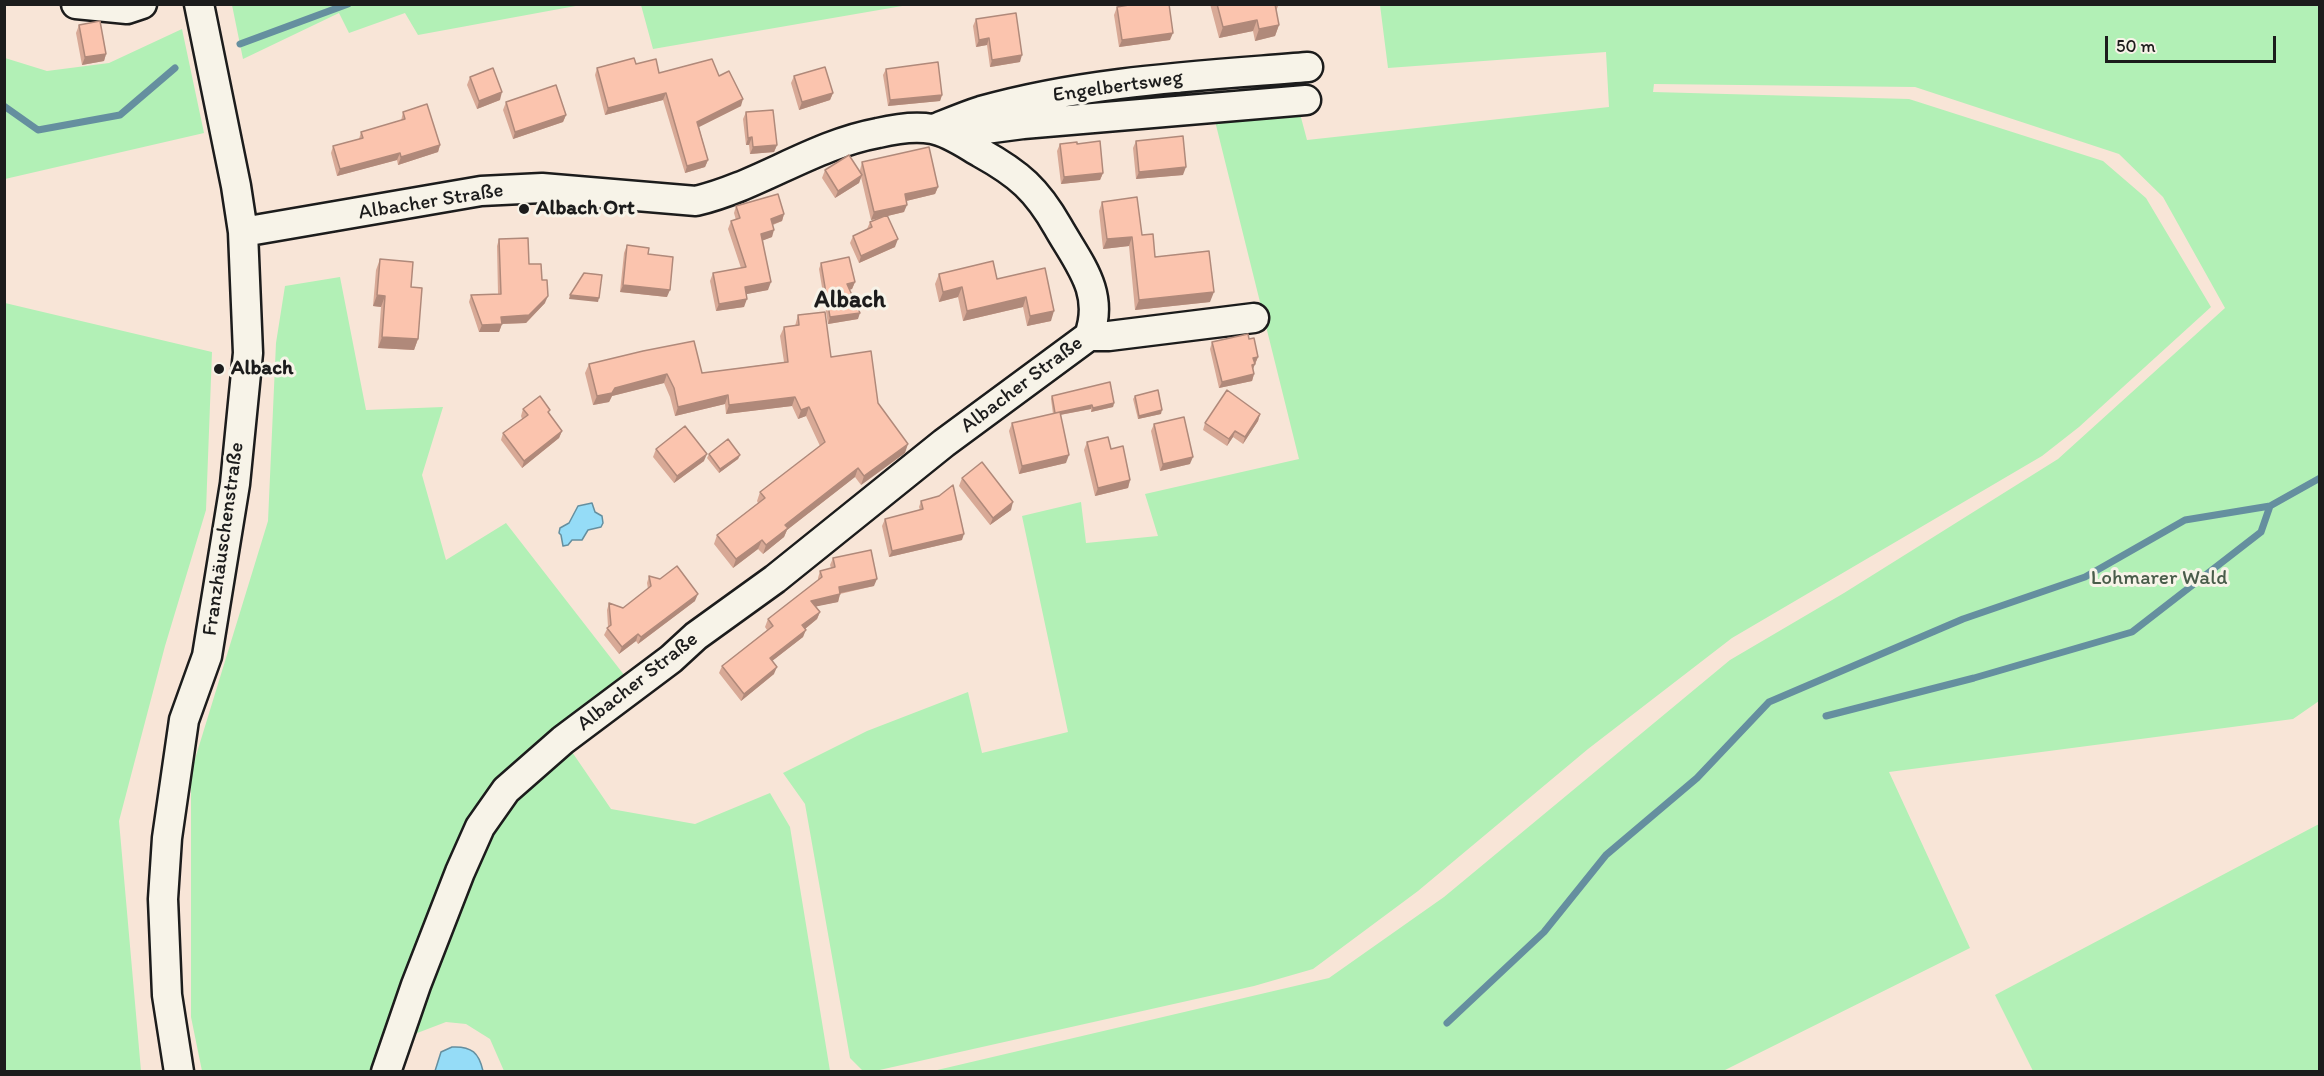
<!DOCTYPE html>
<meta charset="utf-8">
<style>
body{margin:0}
#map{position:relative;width:2324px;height:1076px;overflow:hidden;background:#f8e5d7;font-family:Itim,sans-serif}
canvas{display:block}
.frame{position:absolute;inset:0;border:6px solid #1c1c1c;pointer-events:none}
.scale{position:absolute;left:2105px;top:36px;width:171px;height:27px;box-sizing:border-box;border:3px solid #1c1c1c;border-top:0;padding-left:8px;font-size:18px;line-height:21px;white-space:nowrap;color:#1c1c1c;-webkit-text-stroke:4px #f7f3e8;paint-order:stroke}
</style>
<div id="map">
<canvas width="2324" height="1076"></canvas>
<div class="frame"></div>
<div class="scale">50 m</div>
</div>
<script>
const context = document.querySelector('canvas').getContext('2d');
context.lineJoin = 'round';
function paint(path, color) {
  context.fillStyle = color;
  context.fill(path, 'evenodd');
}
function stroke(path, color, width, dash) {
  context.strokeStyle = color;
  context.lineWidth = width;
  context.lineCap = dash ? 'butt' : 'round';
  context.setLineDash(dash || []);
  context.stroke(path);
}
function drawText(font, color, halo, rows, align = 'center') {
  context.font = font + ' Itim,sans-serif';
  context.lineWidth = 6;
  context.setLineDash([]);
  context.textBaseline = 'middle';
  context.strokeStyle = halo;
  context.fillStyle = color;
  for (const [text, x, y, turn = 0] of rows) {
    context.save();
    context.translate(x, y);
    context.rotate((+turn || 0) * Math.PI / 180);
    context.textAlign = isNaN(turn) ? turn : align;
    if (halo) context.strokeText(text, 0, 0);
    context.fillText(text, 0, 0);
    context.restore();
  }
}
const green = new Path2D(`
 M232,5v-1l349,1 -163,30 -13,-22 -56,20 -10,-20 -96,46z
 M641,5v-1l267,1 -255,44z
 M1380,5h939v696l-26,18 -404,53 81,176 -247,123h-790l396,-93 115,-81 286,-237 114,-67 214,-134 167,-151 -62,-111 -44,-43 -204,-67 -261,-3 -1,8 256,7 194,62 43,37 65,109 -132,120 -37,29 -310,182 -144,111 -170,142 -105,78 -59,17 -379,85h-12l-13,-13 -45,-254 -22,-31 84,-42 101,-39 14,61 86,-21 -46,-216 59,-14 5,41 72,-7 -13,-42 154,-35 -86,-346 86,-3 8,30 302,-33 -3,-55 -218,16z
 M182,29l22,104 -199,46v-121l42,13 62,-8z
 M340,277l26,133 77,-3 -21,68 24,85 60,-37 122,157 -119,91 -134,300h-173l-11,-54v-245l77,-251 8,-178 9,-57z
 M5,303l207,49 -6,158 -41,136 -46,175 22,250h-136z
 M570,749l41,60 84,15 75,-31 20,34 40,244h-326l-14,-32 -24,-15 -20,-2 -34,13 81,-209 42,-47z
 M2319,824v247h-286l-38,-76z`);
const water = new Path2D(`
 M592,503l3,9 7,4 1,7 -2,4 -13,3 -6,10h-10l-4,5 -5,1 -2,-11 -2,-2 1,-5 9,-5 9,-17z
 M452,1047c20,-1 27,6 31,24h-48l6,-19z`);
const stream = new Path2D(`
 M240,44l108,-40
 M4,106l34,24 82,-15 55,-47
 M1826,716l148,-38 158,-46 129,-100 9,-26
 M1447,1023l97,-91 62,-77 91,-77 72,-76 194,-83 122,-42 100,-57 85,-14 50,-28`);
const minor = new Path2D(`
 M76,4l51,5 15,-5
 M934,129c15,-6 31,-13 47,-18 106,-30 217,-35 327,-44
 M965,139l20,-10 38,-5 283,-24
 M243,232l238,-41 61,-3 154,13c63,-15 117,-56 182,-68 17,-4 37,-7 54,-4 17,3 35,16 49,24 38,21 56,37 77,74 21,37 47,65 31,109l-145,107 -169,136 -79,57 -25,23 -108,81 -57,50 -26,37 -20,45 -44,113 -30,87
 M1089,336h20l145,-18
 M179,1072l-12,-77 -4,-96 4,-61 17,-118 23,-64 28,-172 13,-131 -5,-121 -7,-46 -37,-182`);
const wall = new Path2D(`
 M1210,4h69l-3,7 3,14 -4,11 -20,5 -2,-10 -34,7z
 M1117,7l53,33 -51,7 -5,-32z
 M976,19l44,43 -30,5 -3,-22 -11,2 -3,-21z
 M79,25l27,29 -2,7 -22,4 -6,-32z
 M636,64l23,9 60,3 22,30 -42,21 9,33 -3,7 -20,6 -22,-73 -58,15 -10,-40 2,-7z
 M886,69l56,26 -2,6 -52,5 -5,-31z
 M794,76l39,17 -3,7 -31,10 -8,-27z
 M470,77l30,23 -23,9 -10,-24z
 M506,102l60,13 -3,7 -50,17 -10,-29z
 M403,112l37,33 -2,7 -40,13 -1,-5 -60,16 -6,-23 2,-7 26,-7 2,-7 40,-11z
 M746,112l31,33 -3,7 -24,2 -1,-9h-3l-3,-26z
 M1136,141l47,34 -47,4 -3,-31z
 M1060,144h17l26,29 -3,7 -39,4 -4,-33z
 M862,162l76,25 -3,7 -29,7 -2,11 -17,4 8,31 -36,16 -9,-20 3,-7 14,-7 3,-7 10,-4 -9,2 -10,-43 -2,6 -24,15 -13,-20 3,-8 35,3v-3z
 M1102,202l40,33 13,22 55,45 -75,8 -6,-64 -26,3 -4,-38z
 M736,206l48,8 -2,7 -9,4 -1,12 -9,3 5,50 -22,4 -2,13 -28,4 -6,-30 3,-8 28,-5 -13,-39 3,-8 5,-1 -2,-7z
 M499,239l30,25 13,16 3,23 -19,20 -24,1 -3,8h-20l-10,-30 2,-7 27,-1 -1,-48z
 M627,245l40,52 -47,-5 4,-39z
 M380,259l31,28 7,52 -4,11 -36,-2 3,-41 -8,-1 3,-36z
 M821,263l34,19 -3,7 -3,1 9,29 -30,5 -9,-55z
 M1045,268l6,53 -24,5 -4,-19 -60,14 -5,-24 -19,5 -4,-18 4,-10 58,5z
 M798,315l33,42 47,46 27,50 -44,32 -6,-8 -68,53 -3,7 -21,17 -5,-5 -25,19 -19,-24 3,-9 41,-32 -1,-2 3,-9 60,-46 -14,-30 -8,3 -6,-13 -66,8 -1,-10 -50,12 -5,-19 -6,-14 -52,13 -3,6 -16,3 -8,-32 4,-9 113,9 82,-11 -4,-26 4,-9 11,-1z
 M1249,339l9,18 -5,12 1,5 -2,7 -33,7 -9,-39 2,-7z
 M1052,396l62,7 -1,4 -22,5v-3l-31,6 6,48 -47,11 -10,-43 3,-8 41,-9 -2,-15z
 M1135,396l26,18 -23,5 -5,-20z
 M523,409l26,5 13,17 -3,7 -37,30 -21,-28 2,-7 19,-14 -1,-3z
 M1260,414l-2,7 -15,23 -10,-7 -6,9 -24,-16 2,-7z
 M1154,424l36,40 -30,7 -9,-40z
 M1087,442l24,7 19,31 -2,8 -33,8 -11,-46z
 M656,449l48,12 -30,22 -21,-26z
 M709,454l31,1 -2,4 -19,14 -12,-15z
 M962,478l49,32 -21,15 -31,-39z
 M921,501l41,39 -73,17 -7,-31 3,-7 35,-9 -1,-3z
 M833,558l41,28 -34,8 -2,8 -22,4 4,6 -3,7 -12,10 -2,8 -31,24 2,13 -33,27 -22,-28 3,-7 45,-36 -2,-3 3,-8 50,-39v-2l2,-7 11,-3 -1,-3z
 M649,576l46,25 -57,43 -2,-3 -17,13 -15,-19 4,-8 -1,-17 2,-7 14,5 25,-19 -1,-6z`);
const shadedWall = new Path2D(`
 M1257,20l-4,11 -34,7 4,-11z
 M1279,25l-4,11 -20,5 4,-12z
 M1173,33l-3,7 -51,7 3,-7z
 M989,38l-2,7 -11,2 3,-7z
 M106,54l-2,7 -22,4 3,-8z
 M1022,55l-2,7 -30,5 2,-7z
 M502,92l-2,8 -23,9 2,-8z
 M666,93l-3,7 -58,15 3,-7z
 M833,93l-3,7 -31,10 3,-8z
 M942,95l-2,6 -52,5 2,-6z
 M743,99l-2,7 -46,23 2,-7z
 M566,115l-3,7 -50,17 2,-7z
 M752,137l-3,8h-3l2,-7z
 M440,145l-2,7 -40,13 3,-8z
 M777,145l-3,7 -24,2 3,-7z
 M400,153l-3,7 -60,16 3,-7z
 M708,160l-3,7 -20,6 2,-7z
 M1186,167l-3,8 -47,4 3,-7z
 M1103,173l-3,7 -39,4 3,-7z
 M862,175l-3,8 -24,15 3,-7z
 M938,187l-3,7 -33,8 3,-8z
 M907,205l-3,7 -33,8 3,-8z
 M784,214l-2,7 -14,5 3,-7z
 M774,230l-2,7 -13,5 2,-8z
 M1132,237l-3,9 -26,3 4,-10z
 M898,239l-3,8 -36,16 2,-7z
 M771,282l-3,8 -26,5 3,-8z
 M855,282l-3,7 -7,2 2,-7z
 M623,285l47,5 -3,7 -47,-5z
 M962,287l-4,10 -19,5 4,-10z
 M1214,292l-4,10 -75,8 4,-10z
 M377,295l8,1 -4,11 -8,-1z
 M570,295l29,3 -1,4 -29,-3z
 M548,296l-3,7 -19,20 -27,1 2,-7z
 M1026,297l-3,10 -60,14 4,-10z
 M747,299l-3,8 -28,4 3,-7z
 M1054,311l-3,10 -24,5 3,-10z
 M860,313l-2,6 -30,5 2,-7z
 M502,324l-3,8h-20l3,-7z
 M382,337l36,2 -4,11 -36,-2z
 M1258,357l-6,14h-2l3,-13z
 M667,374l-3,9 -52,13 -3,6 -16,3 4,-9 18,-8z
 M1254,374l-2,7 -33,7 3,-6z
 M728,395l-3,9 -50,12 3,-9z
 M795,397l-3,9 -66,8 3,-9z
 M1114,403l-1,4 -22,5 2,-4z
 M1092,405l-1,4 -37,7 1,-3z
 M809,407l-3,9 -8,3 3,-9z
 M1162,410l-1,4 -23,5 1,-3z
 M1260,414l-2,7 -15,23 2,-7z
 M562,431l-3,7 -37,30 2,-7z
 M1235,431l-2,6 -6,9 2,-7z
 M908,444l-3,9 -44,32 3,-9z
 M707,454l-3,7 -30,22 3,-7z
 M740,455l-2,4 -19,14 1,-4z
 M1069,455l-3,8 -47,11 3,-8z
 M1193,457l-3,7 -30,7 3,-7z
 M858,468l-3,9 -68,53 -3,7 -21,17 3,-9 19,-20z
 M1130,480l-2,8 -33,8 3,-8z
 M1013,502l-2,8 -21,15 3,-7z
 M964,534l-2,6 -73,17 3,-6z
 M762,540l-4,9 -25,19 3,-9z
 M877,579l-3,7 -38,8 3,-7z
 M698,594l-3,7 -57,43 3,-7z
 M840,594l-2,8 -29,6 2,-7z
 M820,612l-3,7 -17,14 2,-8z
 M806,630l-3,7 -36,28 3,-7z
 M638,634l-2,7 -17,13 3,-7z
 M777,667l-3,7 -33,27 3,-7z`);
const building = new Path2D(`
 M1135,4h34l4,29 -51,7 -5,-33z
 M1217,4h58l4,21 -20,4 -2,-9 -34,7z
 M1016,13l6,42 -30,5 -3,-22 -10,2 -3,-21z
 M100,21l6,33 -21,3 -6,-32z
 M634,58l2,6 20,-5 3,14 53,-14 7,17 10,-5 14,28 -46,23 11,38 -21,6 -21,-73 -58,15 -11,-40z
 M938,62l4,33 -52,5 -4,-31z
 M825,67l8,26 -31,9 -8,-26z
 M493,68l9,24 -23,9 -9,-24z
 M556,85l10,30 -51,17 -9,-30z
 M427,104l13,41 -39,12 -1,-4 -60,16 -7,-23 30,-8 -2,-6 44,-13 -2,-7z
 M773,110l4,35 -24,2 -1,-10 -4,1 -2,-26z
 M1183,136l3,31 -47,5 -3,-31z
 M1100,141l3,32 -39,4 -4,-33 17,-2v2z
 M929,147l9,40 -33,7 2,11 -33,7 -12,-50z
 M849,155l13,20 -24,16 -13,-21z
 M778,194l6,20 -13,5 3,11 -13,4 10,48 -26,5 2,12 -28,5 -6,-31 33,-6 -15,-46 9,-3 -4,-12z
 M1137,197l5,38 11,-1 2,23 54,-6 5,41 -75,8 -7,-63 -25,2 -5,-37z
 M887,215l11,24 -37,17 -8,-20 19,-9 -2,-5z
 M528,238l1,26h12l1,16h5l1,16 -19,19 -28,2 1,7 -20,1 -11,-30 30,-1 -2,-55z
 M627,245l22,3 -1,6 25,3 -3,33 -47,-5z
 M849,257l6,25 -8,2 13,29 -30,4 -9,-54z
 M380,259l33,3 -2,25 11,1 -4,51 -36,-2 3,-41 -8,-1z
 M993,261l4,18 48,-11 9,43 -24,5 -4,-19 -59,14 -5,-24 -19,5 -4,-18z
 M584,273l18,2 -3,23 -29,-3z
 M825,312l6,45 40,-6 7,52 30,41 -44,32 -6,-8 -73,57 3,3 -22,17 -4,-5 -26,19 -19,-24 48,-37 -5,-6 65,-50 -16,-35 -8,3 -6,-13 -66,8 -1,-10 -50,12 -4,-19 -7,-14 -52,14 -3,5 -15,3 -8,-32 54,-13 51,-10 8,32 86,-11 -4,-35 15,-2 -1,-10z
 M1248,334l1,5 5,-1 4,19 -5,1 2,6 -3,1 2,9 -32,8 -10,-40z
 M1110,382l4,21 -21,5 -1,-3 -37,8 -3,-17z
 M1158,390l4,20 -23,6 -4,-20z
 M1227,390l33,24 -15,23 -10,-6 -6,8 -24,-16z
 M540,396l10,14 -2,2 14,19 -38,30 -21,-28 25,-18 -5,-6z
 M1060,412l9,43 -47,11 -10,-43z
 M1184,417l9,40 -30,7 -9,-40z
 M685,426l22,28 -30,22 -21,-27z
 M1108,437l3,12 12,-3 7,34 -32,8 -11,-46z
 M728,439l12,16 -20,14 -11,-15z
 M982,462l31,40 -20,16 -31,-40z
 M953,485l11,49 -72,17 -7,-32 38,-10 -2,-8 18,-5z
 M871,550l6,29 -38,8 1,7 -29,7 9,11 -18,13 4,5 -36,28 7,9 -33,27 -22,-28 51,-40 -5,-7 54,-42 -2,-6 15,-4 -2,-9z
 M677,566l21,28 -57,43 -3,-3 -16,13 -15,-19 4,-3 -2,-22 14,5 28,-22 -2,-10 11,3z`);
const markers = [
 [524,209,6,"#1c1c1c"],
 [219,369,6,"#1c1c1c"]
];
const streetNames = [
 ["Engelbertsweg",1118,87,-8],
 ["Albacher Straße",431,202,-9],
 ["Albacher Straße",1022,385,-37],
 ["Franzhäuschenstraße",224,539,-82],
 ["Albacher Straße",638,682,-38]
];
const poiNames = [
 ["Albach Ort",536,209],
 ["Albach",231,369]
];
const parkNames = [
 ["Lohmarer Wald",2159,579]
];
const quarterNames = [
 ["Albach",850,301]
];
paint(green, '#b2f0b6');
paint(water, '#95dcf7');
stroke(water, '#658f9f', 1.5);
stroke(stream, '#658f9f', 7);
stroke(minor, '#1c1c1c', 33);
stroke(minor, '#f7f3e8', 28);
paint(wall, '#d8a996');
paint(shadedWall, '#b0897a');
paint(building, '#fbc4ae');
stroke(building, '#b0897a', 1.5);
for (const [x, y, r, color] of markers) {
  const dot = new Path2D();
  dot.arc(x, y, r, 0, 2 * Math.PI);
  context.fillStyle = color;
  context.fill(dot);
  stroke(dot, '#f7f3e8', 2);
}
drawText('21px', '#1c1c1c', '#f7f3e8', streetNames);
drawText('bold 21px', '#1c1c1c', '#f7f3e8', poiNames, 'left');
drawText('21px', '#495c4a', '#f7f3e8', parkNames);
drawText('bold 24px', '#1c1c1c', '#f7f3e8', quarterNames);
</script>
